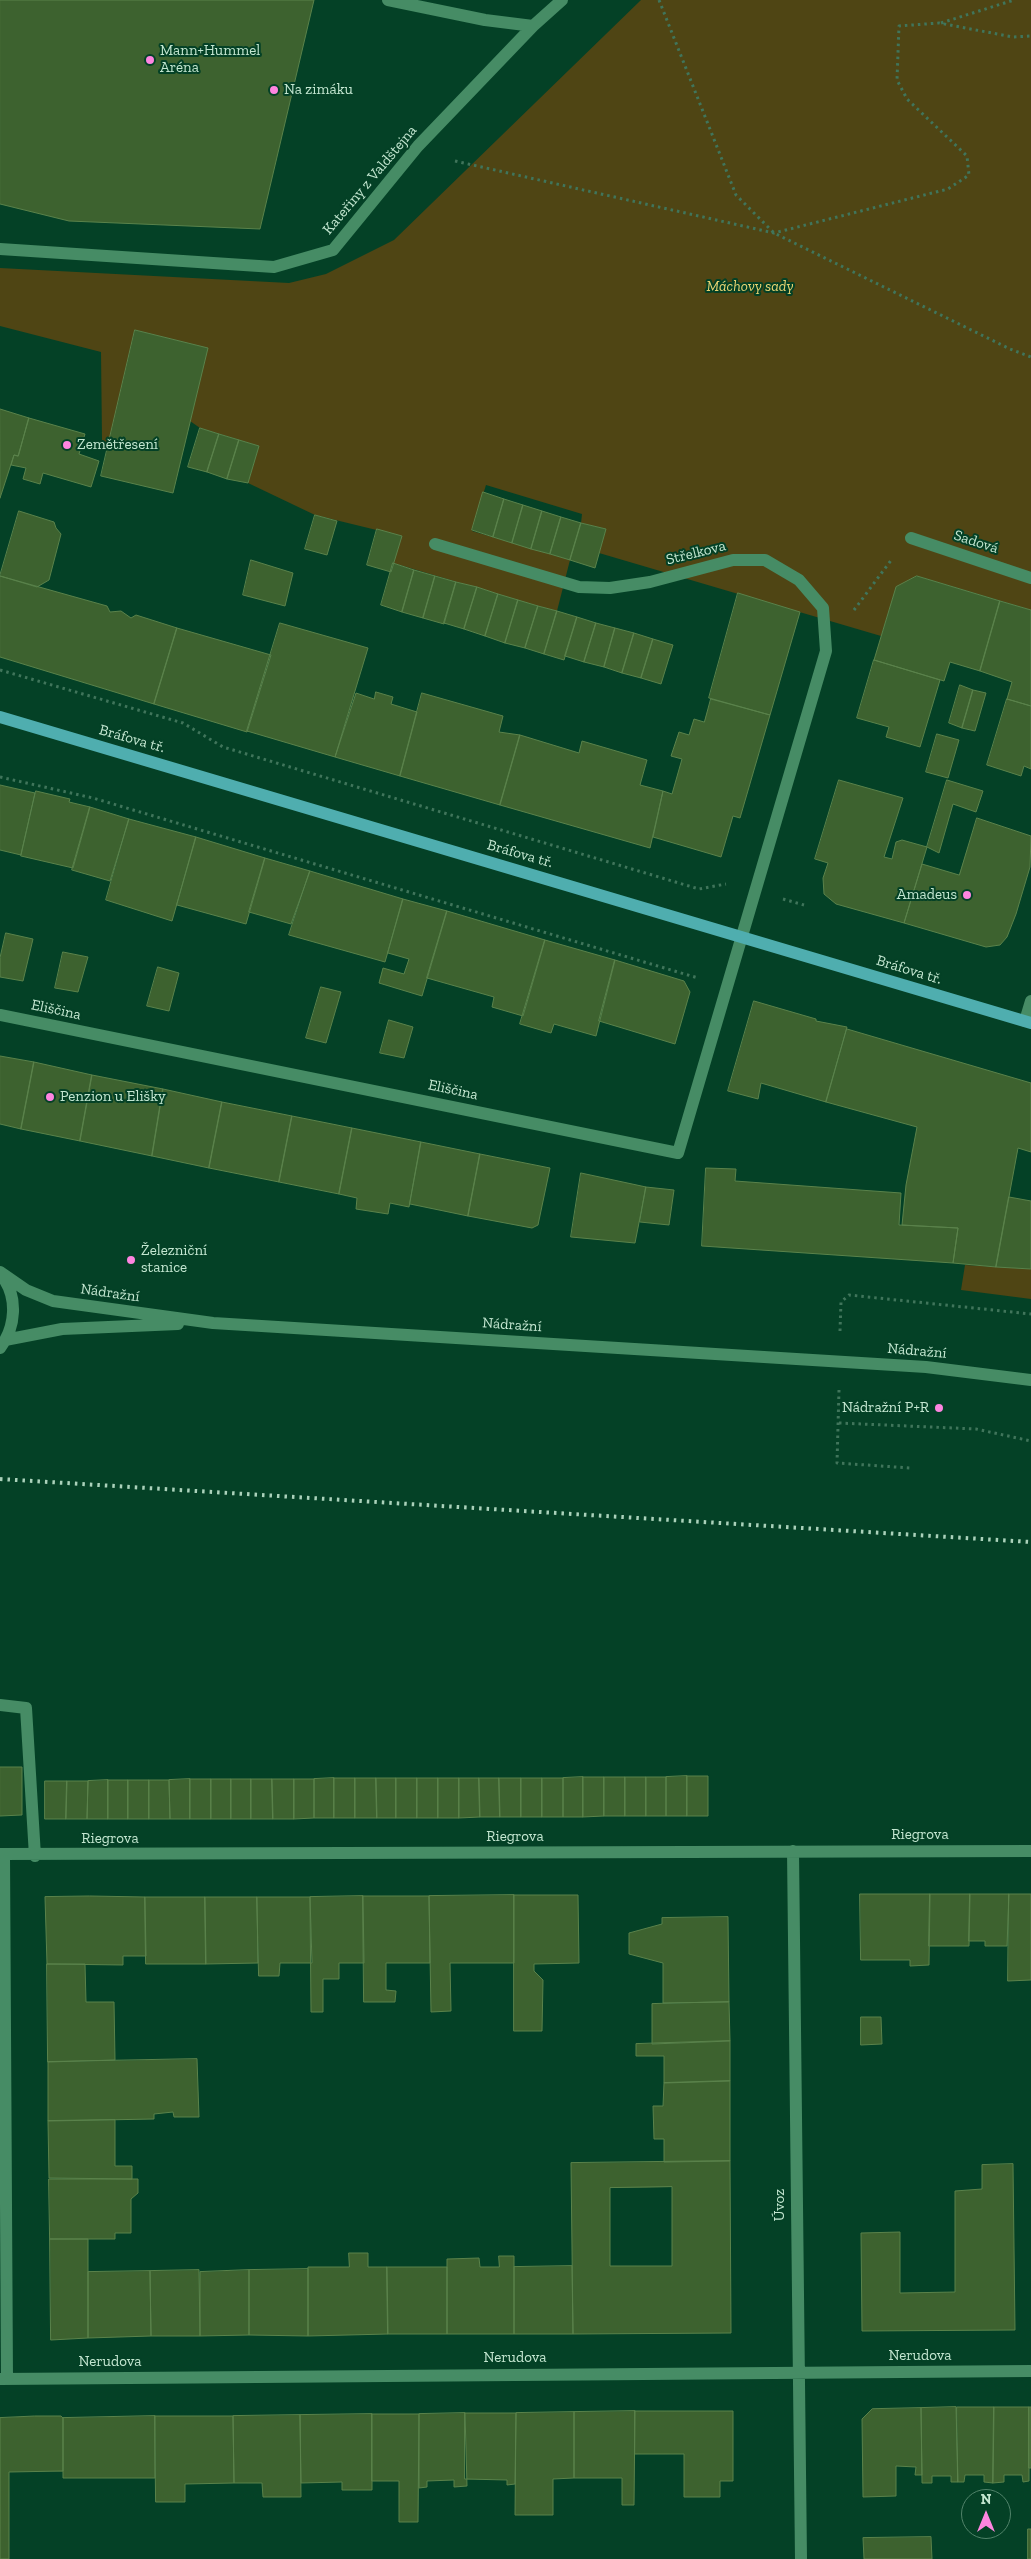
<!DOCTYPE html>
<meta charset="utf-8">
<style>
body{margin:0}
#map{position:relative;width:1031px;height:2559px;overflow:hidden;background:#044126;font-family:"Zilla Slab",serif}
canvas{display:block}
.north{position:absolute;left:961px;top:2489px;width:50px;height:50px;box-sizing:border-box;background:#044126;border:1px solid #51836a;border-radius:50%;rotate:0deg;font-size:14px;font-weight:700;line-height:20px;text-align:center;color:#c4e7d1}
.north::after{content:'';display:block;margin:auto;width:18px;height:22px;background:#fe85e0;clip-path:polygon(50% 0,100% 100%,50% 72%,0 100%)}
</style>
<div id="map">
<canvas width="1031" height="2559"></canvas>
<div class="north">N</div>
</div>
<script>
const context = document.querySelector('canvas').getContext('2d');
context.lineJoin = 'round';
function paint(path, color) {
  context.fillStyle = color;
  context.fill(path, 'evenodd');
}
function stroke(path, color, width, dash) {
  context.strokeStyle = color;
  context.lineWidth = width;
  context.lineCap = dash ? 'butt' : 'round';
  context.setLineDash(dash || []);
  context.stroke(path);
}
function drawText(font, color, halo, rows, align = 'center') {
  context.font = font + ' "Zilla Slab",serif';
  context.lineWidth = 4;
  context.setLineDash([]);
  context.textBaseline = 'middle';
  context.strokeStyle = halo;
  context.fillStyle = color;
  for (const [text, x, y, turn = 0] of rows) {
    context.save();
    context.translate(x, y);
    context.rotate((+turn || 0) * Math.PI / 180);
    context.textAlign = isNaN(turn) ? turn : align;
    if (halo) context.strokeText(text, 0, 0);
    context.fillText(text, 0, 0);
    context.restore();
  }
}
const green = new Path2D(`
 M641,0h390v610l-114,-34 -21,12 -15,48 -282,-83 7,-24 -25,-6 1,-9 -96,-29 -14,46 98,29 -13,51 -19,-5 -145,-43 8,-27 -86,-21 -67,-32 11,-37 -59,-18 -10,-7 17,-73 -72,-18 -26,113 -3,1 -4,-4 -1,-88 -101,-26v-58l289,15 37,-9 68,-34z
 M965,1265l66,4v30l-70,-9z`);
const building = new Path2D(`
 M0,0h314l-54,229 -191,-8 -69,-17z
 M135,330l73,18 -35,145 -72,-17z
 M0,409l29,9 -11,38 -4,-1 -14,43z
 M29,418l56,16 -6,20 20,7 -8,26 -48,-14 -3,11 -17,-5 3,-11 -15,-3 3,-10 4,1z
 M200,428l19,6 -12,38 -19,-5z
 M219,434l20,6 -12,39 -20,-7z
 M239,440l20,6 -11,37 -21,-4z
 M483,492l21,7 -11,38 -21,-7z
 M504,499l19,6 -11,38 -19,-6z
 M523,505l19,6 -11,38 -19,-6z
 M19,511l35,11 2,6 5,6 -12,46 -12,7 -37,-11z
 M542,511l19,6 -11,37 -19,-5z
 M315,515l22,6 -10,34 -22,-6z
 M561,517l20,6 -11,37 -20,-6z
 M581,523l25,6 -11,39 -25,-8z
 M377,529l25,7 -11,36 -24,-7z
 M251,560l42,13 -8,33 -42,-11z
 M393,563l21,7 -12,42 -21,-7z
 M414,570l21,6 -12,42 -21,-6z
 M0,576l107,30 3,6 11,-1 10,7 5,-3 41,13 -23,76 -154,-47z
 M435,576l21,6 -12,42 -21,-6z
 M917,576l83,25 -20,70 -30,-9 -6,19 -70,-21 22,-73z
 M456,582l21,5 -13,42 -20,-6z
 M477,587l21,7 -13,42 -21,-7z
 M738,593l62,19 -30,103 -61,-17z
 M498,594l20,6 -13,43 -20,-7z
 M518,600l20,6 -13,42 -20,-5z
 M1000,601l31,9v96l-24,-7 5,-17 -32,-11z
 M538,606l19,5 -13,43 -19,-6z
 M557,611l20,6 -13,43 -20,-6z
 M577,617l19,6 -12,39 -19,-6z
 M280,623l88,25 -33,109 -88,-26z
 M596,623l19,5 -11,39 -20,-5z
 M177,628l94,27 -24,77 -93,-28z
 M615,628l19,5 -12,40 -18,-6z
 M634,633l19,6 -12,39 -19,-5z
 M653,639l20,6 -12,39 -20,-6z
 M874,660l66,20 -20,67 -34,-10 3,-10 -32,-9z
 M960,685l13,5 -11,38 -13,-5z
 M973,690l13,3 -11,38 -13,-3z
 M376,692l17,5 -2,7 26,8 -17,64 -65,-19 21,-64 18,6z
 M422,693l81,23 -4,16 21,3 -20,70 -100,-29z
 M711,699l59,16 -30,103 -7,-2 -12,41 -68,-20 10,-46 9,3 10,-35 -11,-3 8,-24 10,3 5,-16 10,3z
 M1007,699l24,7v63l-7,-3 -3,10 -34,-11z
 M937,734l22,6 -11,38 -22,-6z
 M520,735l59,18 3,-12 65,19 -7,25 23,6 -13,57 -150,-43z
 M839,780l64,18 -19,59 8,2 4,-17 6,-2 25,7 -23,76 -68,-19 -12,-10 -1,-16 5,-15 -13,-4z
 M947,780l36,11 -7,21 -23,-8 -14,49 -12,-6z
 M0,785l35,8 -14,62 -21,-5z
 M36,791l34,8 -1,3 21,5 -17,61 -52,-12z
 M90,807l39,12 -19,62 -38,-11z
 M977,818l54,18 -1,31 -14,47 -9,23 -7,8 -14,2 -82,-24 18,-59 37,11z
 M129,819l67,18 -24,84 -66,-21z
 M196,837l69,21 -19,66 -69,-19z
 M265,858l45,13 -19,53 -42,-12z
 M310,871l93,28 -18,63 -96,-27z
 M403,899l44,12 -25,85 -43,-13 4,-15 21,6 5,-15 -21,-6z
 M447,911l98,29 -22,76 -31,-9 2,-10 -67,-19z
 M6,933l27,6 -10,42 -23,-4v-19z
 M545,940l70,20 -19,76 -42,-12 -3,9 -31,-9z
 M63,952l25,5 -10,35 -23,-4z
 M615,960l69,21 6,11 -15,52 -76,-23z
 M158,967l21,6 -10,38 -22,-5z
 M321,987l20,5 -15,51 -20,-5z
 M754,1001l62,18v2l31,6 -21,75 -65,-19 -3,16 -30,-8z
 M389,1020l24,7 -9,31 -24,-5z
 M847,1029l184,54v69l-13,-4 -22,119 -43,-4 5,-35 -56,-3 4,-40 11,-58 -91,-25z
 M0,1056l34,6 -13,67 -21,-5z
 M34,1062l58,13 -12,66 -59,-12z
 M92,1075l71,14 -11,67 -72,-15z
 M163,1089l59,13 -13,66 -57,-12z
 M222,1102l70,14 -13,66 -70,-14z
 M292,1116l60,12 -13,66 -60,-12z
 M352,1128l69,14 -12,65 -19,-4 -2,11 -32,-5 1,-11 -18,-4z
 M421,1142l59,12 -12,62 -58,-12z
 M480,1154l70,14 -12,57 -6,3 -64,-12z
 M706,1168l30,1 -1,12 166,12 -2,32 59,3 -5,35 -251,-17z
 M581,1173l65,14 -11,56 -64,-6z
 M646,1187l28,3 -5,35 -29,-3z
 M1009,1197l22,4v68l-35,-2z
 M0,1767h22v48l-22,1z
 M687,1776v40h-21v-39z
 M687,1776h21v40h-21z
 M583,1777v40h-20v-39z
 M583,1777h21v39l-21,1z
 M604,1777h21v39h-21z
 M625,1777h21v39h-21z
 M646,1777h20v39h-20z
 M334,1778v40h-20v-39z
 M334,1778h21v40h-21z
 M355,1778h21l1,40h-22z
 M376,1778h20v40h-19z
 M396,1778h21v40h-21z
 M417,1778h21v40h-21z
 M438,1778h21v40h-21z
 M459,1778h20l1,39 -21,1z
 M479,1778h20l1,39h-20z
 M499,1778h22v39h-21z
 M521,1778h21v39h-21z
 M542,1778h21v39h-21z
 M190,1779v40h-20l-1,-39z
 M190,1779h21v40h-21z
 M211,1779h20v40h-20z
 M231,1779h20v40h-20z
 M251,1779h21l1,40h-22z
 M272,1779h22v40h-21z
 M294,1779h20v39l-20,1z
 M108,1780h20v39h-20z
 M108,1780v39h-21l1,-38z
 M128,1780h21v39h-21z
 M149,1780h20l1,39h-21z
 M45,1781h22l-1,38h-21z
 M67,1781h21l-1,38h-21z
 M860,1894h70l-1,71 -19,1v-6h-49z
 M930,1894h40l-1,52h-40z
 M970,1894h39l-2,52h-22v-5h-16z
 M1009,1894h22v86l-23,1z
 M514,1895h64l1,68 -45,1v7l9,9 -1,51h-28z
 M514,1895v68h-64l1,48 -20,1 -2,-116z
 M90,1896l55,1 1,59h-23v9l-76,-1 -2,-67z
 M363,1896l1,67h-25v16h-16v33h-12l-1,-115z
 M363,1896h66l1,67h-44v27l10,1 -1,11h-31z
 M145,1897h60l1,67h-60z
 M205,1897h52l1,66 -52,1z
 M257,1897h53l2,66h-32l-1,13h-20z
 M728,1917l1,85 -66,1v-40l-34,-9v-21l33,-9v-6z
 M47,1964h38l1,38h28l1,58 -67,2z
 M729,2002l1,39 -78,3v-40z
 M861,2017h20l1,27 -21,1z
 M730,2041v40l-66,2v-27h-28v-12z
 M197,2059l2,58h-25l-1,-5 -19,2v5l-106,2v-59z
 M730,2081v80l-66,1v-23h-10l-1,-33h10l1,-23z
 M115,2120v46h17v13l-83,-1 -1,-57z
 M730,2161l1,172 -158,1 -2,-171zM672,2187v79h-62v-78z
 M1013,2164l2,166 -153,1 -1,-98 39,-1v61l55,-1v-101l27,-2v-24z
 M49,2179h89v14l-7,6v34h-16v6h-65z
 M50,2239h38v99l-37,2z
 M349,2253h19v14h19l1,67 -80,2v-69h41z
 M499,2256h15v78h-67v-75l32,-1 1,9h19z
 M572,2266l1,68h-59v-67z
 M387,2267h60v67h-59z
 M308,2269v67l-59,-1v-65z
 M199,2270l1,66h-49l-1,-65z
 M249,2270v65l-49,1v-64z
 M150,2271l1,65 -63,2v-66z
 M956,2407l2,75h-7v-6h-19v7h-10l-1,-75z
 M957,2407h37l-1,76 -9,-1v-7h-19l-1,7h-6z
 M994,2407h35v74l-6,1 -1,-7h-18v7l-11,1z
 M1029,2407h2v61h-2z
 M921,2408l1,67h-7l1,-8 -20,-1v30l-33,1 -1,-78 10,-10z
 M635,2411h98v70h-13v16h-36v-43h-49z
 M635,2411l-1,94h-12v-27h-48v-66z
 M574,2412v66l-21,1v36h-38l1,-102z
 M465,2413l2,73 -13,1v-7l-27,1v6l-8,1v-74z
 M465,2413h51l-1,71 -8,1v-5l-42,-1z
 M372,2414v76h-30v-8l-41,1 -1,-68z
 M372,2414h47l-1,108h-19v-41h-27z
 M300,2415l1,82h-38l-1,-14h-28l-1,-67z
 M35,2416h26l2,2v53l-54,1v87h-9v-141z
 M155,2416v62h-92v-60z
 M155,2416h78l1,67 -49,1v18h-29z
 M1028,2529h3v30h-3z
 M931,2537l1,22h-68l-1,-21z`);
const path = new Path2D(`
 M659,0l77,195 38,38 236,116 21,8
 M941,23l73,-23
 M455,161l319,72 174,-44 21,-14 -2,-19 -60,-57 -10,-19 2,-54 40,-3 74,14 18,-1
 M854,610l38,-51
 M0,670l183,53 40,24 476,142 27,-5
 M0,777l93,21 605,180
 M783,899l21,6
 M840,1331l1,-29 8,-7 182,19
 M839,1390l-2,73 73,5
 M839,1423l137,6 55,12`);
const minor = new Path2D(`
 M388,0l97,20 48,6
 M0,249l274,18 59,-17 85,-104 115,-120 29,-26
 M911,538l120,40
 M0,1015l678,138 148,-502 -3,-43 -24,-28 -34,-20h-32l-83,22 -40,6 -31,-1 -144,-43
 M1025,1021l6,-20
 M0,1272l26,18 27,11 160,22 713,44 105,13
 M5,1340l57,-11 116,-5
 M0,1348c16,-21 18,-51 2,-72
 M0,1705l26,3 9,148
 M793,1851l8,708
 M0,1854l1031,-3
 M4,1854l3,525
 M0,2379l1031,-8`);
const major = new Path2D(`
 M0,717l1031,306`);
const rail = new Path2D(`
 M0,1479l1031,63`);
const markers = [
 [150,60,5,"#fe85e0"],
 [274,90,5,"#fe85e0"],
 [67,445,5,"#fe85e0"],
 [967,895,5,"#fe85e0"],
 [50,1097,5,"#fe85e0"],
 [131,1260,5,"#fe85e0"],
 [939,1408,5,"#fe85e0"]
];
const poiNames = [
 ["Mann+Hummel",160,51],
 ["Aréna",160,68],
 ["Na zimáku",284,90],
 ["Zemětřesení",77,445],
 ["Amadeus",957,895,"right"],
 ["Penzion u Elišky",60,1097],
 ["Železniční",141,1251],
 ["stanice",141,1268],
 ["Nádražní P+R",929,1408,"right"]
];
const streetNames = [
 ["Kateřiny z Valdštejna",370,180,-50],
 ["Sadová",976,542,18],
 ["Střelkova",696,553,-14],
 ["Bráfova tř.",132,739,16],
 ["Bráfova tř.",520,854,16],
 ["Bráfova tř.",909,970,17],
 ["Eliščina",56,1010,12],
 ["Eliščina",453,1090,12],
 ["Nádražní",110,1293,8],
 ["Nádražní",512,1325,4],
 ["Nádražní",917,1351,5],
 ["Riegrova",920,1835],
 ["Riegrova",515,1837],
 ["Riegrova",110,1839],
 ["Úvoz",780,2205,-90],
 ["Nerudova",920,2356],
 ["Nerudova",515,2358],
 ["Nerudova",110,2362]
];
const parkNames = [
 ["Máchovy sady",750,287]
];
paint(green, '#4f4514');
paint(building, '#3d622f');
stroke(building, '#5a824b', 1);
stroke(path, '#40755b', 3, [2.5, 4]);
stroke(minor, '#468c65', 12);
stroke(major, '#4faeaf', 12);
stroke(rail, '#abd2bb', 4, [2.5, 5]);
for (const [x, y, r, color] of markers) {
  const dot = new Path2D();
  dot.arc(x, y, r, 0, 2 * Math.PI);
  context.fillStyle = color;
  context.fill(dot);
  stroke(dot, '#044126', 2);
}
drawText('15px', '#c4e7d1', '#044126', poiNames, 'left');
drawText('15px', '#c4e7d1', '#044126', streetNames);
drawText('italic 15px', '#e8d373', '#044126', parkNames);
</script>
